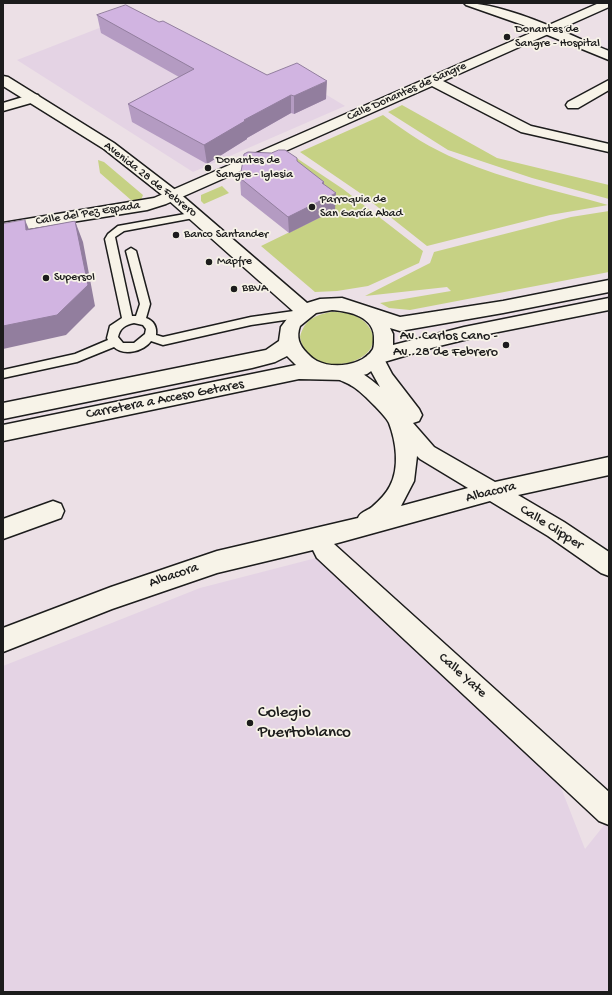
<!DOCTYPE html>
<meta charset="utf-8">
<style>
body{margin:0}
#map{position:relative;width:612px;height:995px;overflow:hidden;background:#ece0e6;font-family:"Gochi Hand",sans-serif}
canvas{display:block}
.frame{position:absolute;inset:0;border:4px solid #1c1c1c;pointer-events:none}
</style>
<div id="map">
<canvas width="612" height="995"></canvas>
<div class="frame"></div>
</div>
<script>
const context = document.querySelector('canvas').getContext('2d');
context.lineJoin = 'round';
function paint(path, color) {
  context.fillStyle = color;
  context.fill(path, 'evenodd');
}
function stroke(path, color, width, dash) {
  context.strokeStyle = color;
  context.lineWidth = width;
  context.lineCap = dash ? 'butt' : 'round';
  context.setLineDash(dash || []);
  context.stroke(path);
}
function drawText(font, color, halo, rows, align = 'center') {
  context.font = font + ' "Gochi Hand",sans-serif';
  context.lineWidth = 3.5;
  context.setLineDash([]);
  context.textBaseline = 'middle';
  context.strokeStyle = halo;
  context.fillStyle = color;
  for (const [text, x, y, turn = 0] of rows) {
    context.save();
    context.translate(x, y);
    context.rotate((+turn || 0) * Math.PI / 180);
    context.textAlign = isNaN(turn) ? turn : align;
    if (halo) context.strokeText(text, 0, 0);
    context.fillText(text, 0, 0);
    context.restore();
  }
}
const built = new Path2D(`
 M130,16l120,68 42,-10 53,32 -152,66 -176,-112z
 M320,557l238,223 27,69 20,-25 4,4v164h-606v-326l197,-78z`);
const green = new Path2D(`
 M402,105l95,53 112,27v14l-77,-21 -84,-28 -60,-38z
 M383,115c24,18 48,34 76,45 47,20 99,31 149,45l-58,10 -123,31 -67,-53 -60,-41z
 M292,155l51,34 80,62 -4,12 -51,23 -31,5 -22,1 -54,-46 74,-36 -13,-10z
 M98,160l6,2 39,33 -2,5 -12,2 -2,-1 4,-1 -31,-27z
 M222,186l7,7 -25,11 -3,-3v-6z
 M609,211v61l-199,38 -21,-2 -9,-5 71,-12 -4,-4 -82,9 65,-33 4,-11 137,-35z
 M331,312c14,0 29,2 38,15 24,35 -60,58 -69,10 4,-17 15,-22 31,-25z`);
const lane = new Path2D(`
 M196,212l3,1v4l-75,14 -9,6 17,79h4l4,-12 -14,-53 5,-3 5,3 14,53 -4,14c8,3 11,9 10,17l7,2 88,-20 50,-7 5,4 -1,3 -54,8 -88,20 -12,-4c-8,11 -28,15 -37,6l-37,15 -74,16v-8l72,-16 33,-14 -1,-2 3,-12 12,-8 -17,-79 3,-5 10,-8zM134,323l9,2 3,4 -1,5 -11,9h-11l-5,-6c2,-9 7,-12 16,-14z`);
const street = new Path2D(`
 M599,3h10v4l-166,74 88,45 78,18v8l-88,-20 -89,-46 -266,118 -19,6 -144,23v-10l151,-25z
 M609,80v10l-31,18h-10l-2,-3 2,-3z
 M33,94l5,1 2,3 -2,3 -35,10v-8z
 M375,353l7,2 10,19 27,35 3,6 -3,6 -6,2 21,24 61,35 114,-25v18l-91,20 46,27 45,30v24l-8,-3 -53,-37 -58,-35 -156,43 275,248v33l-10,-4 -282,-263 -4,-8 -96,23 -105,36 -109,43v-24l108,-41 106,-36 141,-33c2,-6 9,-7 14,-11 7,-6 14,-13 18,-21 10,-18 6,-45 -1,-63 -3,-7 -29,-33 -37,-37 -7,-5 -15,-5 -20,-13l3,-5c17,-5 33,9 45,19l-15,-27 3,-5zM417,456l3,3 48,29 -67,18 13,-25z
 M53,501l8,3 3,7 -3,7 -58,21v-20z`);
const secondary = new Path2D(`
 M464,3c42,0 105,32 145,48v9l-86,-35 -57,-20z
 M3,76l5,1 106,66 64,49 129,111 13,-4 22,-1 58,19 103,-16 106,-21v12l-106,21 -103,18 -10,-3 3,6v11l71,-18 145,-29v12l-116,23 -58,14 -51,15 -17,12 -23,6 -45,-1 -296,62v-16l293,-60 -9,-9 -12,6 -23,6 -249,51v-16l263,-53 13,-9 2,-14 12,-16 -127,-113 -62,-49 -101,-63zM332,310c17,1 44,7 42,30 0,3 0,6 -1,9 -10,17 -40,20 -56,12 -4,-2 -7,-5 -10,-8 -8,-8 -11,-16 -7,-27l16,-13z`);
const wall = new Path2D(`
 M97,15l62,7 108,53 59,24 -32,15 -3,-1 -44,25v1l-40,25 -75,-42 -4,-18 51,-27 -78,-44z
 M297,158v4l27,20v3l11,25 -46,23 -48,-38 -1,-17z`);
const shadedWall = new Path2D(`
 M327,81l-1,18 -32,15v-18z
 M291,95v18l-44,25v1l-40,25 -3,-19 40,-25z
 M324,182v17l12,-6 -1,17 -46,23 -1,-16 34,-34z
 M25,220l9,21 -8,-11z
 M75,221l8,21 12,64 -29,29 -63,14v-23z`);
const building = new Path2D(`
 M126,5l33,17 4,-1 104,54 30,-12 30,18 -33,15 -3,-1 -47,25 1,1 -41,24 -76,-41 66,-35 -97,-54z
 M279,150h6l12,8v3l27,21 -2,1 14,10 -48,24 -48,-39 4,-24 4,-2 23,1z
 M25,220l1,10 49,-9 13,64 -31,30 -54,11v-102z`);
const markers = [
 [507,37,4,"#1c1c1c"],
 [208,168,4,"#1c1c1c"],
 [312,207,4,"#1c1c1c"],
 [176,235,4,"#1c1c1c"],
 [209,262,4,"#1c1c1c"],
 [46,278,4,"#1c1c1c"],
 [234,289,4,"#1c1c1c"],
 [506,345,4,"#1c1c1c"],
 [250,723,4,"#1c1c1c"]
];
const farPoinames = [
 ["Donantes de",515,30],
 ["Sangre - Hospital",515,44],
 ["Donantes de",216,161],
 ["Sangre - Iglesia",216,175],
 ["Parroquia de",320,200],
 ["San García Abad",320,214],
 ["Banco Santander",184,235],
 ["Mapfre",217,262],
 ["Supersol",54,278],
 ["BBVA",242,289]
];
const farStreetnames = [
 ["Calle Donantes de Sangre",407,92,-24],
 ["Avenida 28 de Febrero",150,180,38],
 ["Calle del Pez Espada",88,214,-9]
];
const poiNames = [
 ["Av. Carlos Cano -",498,337],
 ["Av. 28 de Febrero",498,353]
];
const streetNames = [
 ["Carretera a Acceso Getares",165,400,-11],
 ["Albacora",491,493,-14],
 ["Calle Clipper",551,528,32],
 ["Albacora",174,576,-19],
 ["Calle Yate",462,676,42]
];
const nearPoinames = [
 ["Colegio",258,713],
 ["Puertoblanco",258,733]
];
paint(built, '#e4d3e4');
paint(green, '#c6d184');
stroke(lane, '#1c1c1c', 3);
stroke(street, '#1c1c1c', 3);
stroke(secondary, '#1c1c1c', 3);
paint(lane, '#f7f3e8');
paint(street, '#f7f3e8');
paint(secondary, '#f7f3e8');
paint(wall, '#b49bc2');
paint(shadedWall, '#927e9e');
paint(building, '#d1b4e1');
stroke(building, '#927e9e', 1);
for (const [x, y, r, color] of markers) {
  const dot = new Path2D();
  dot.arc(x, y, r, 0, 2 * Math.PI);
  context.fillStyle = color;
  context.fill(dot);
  stroke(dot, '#f7f3e8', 1.5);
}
drawText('12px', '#1c1c1c', '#f7f3e8', farPoinames, 'left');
drawText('12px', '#1c1c1c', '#f7f3e8', farStreetnames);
drawText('14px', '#1c1c1c', '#f7f3e8', poiNames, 'right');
drawText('14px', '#1c1c1c', '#f7f3e8', streetNames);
drawText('17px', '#1c1c1c', '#f7f3e8', nearPoinames, 'left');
</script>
